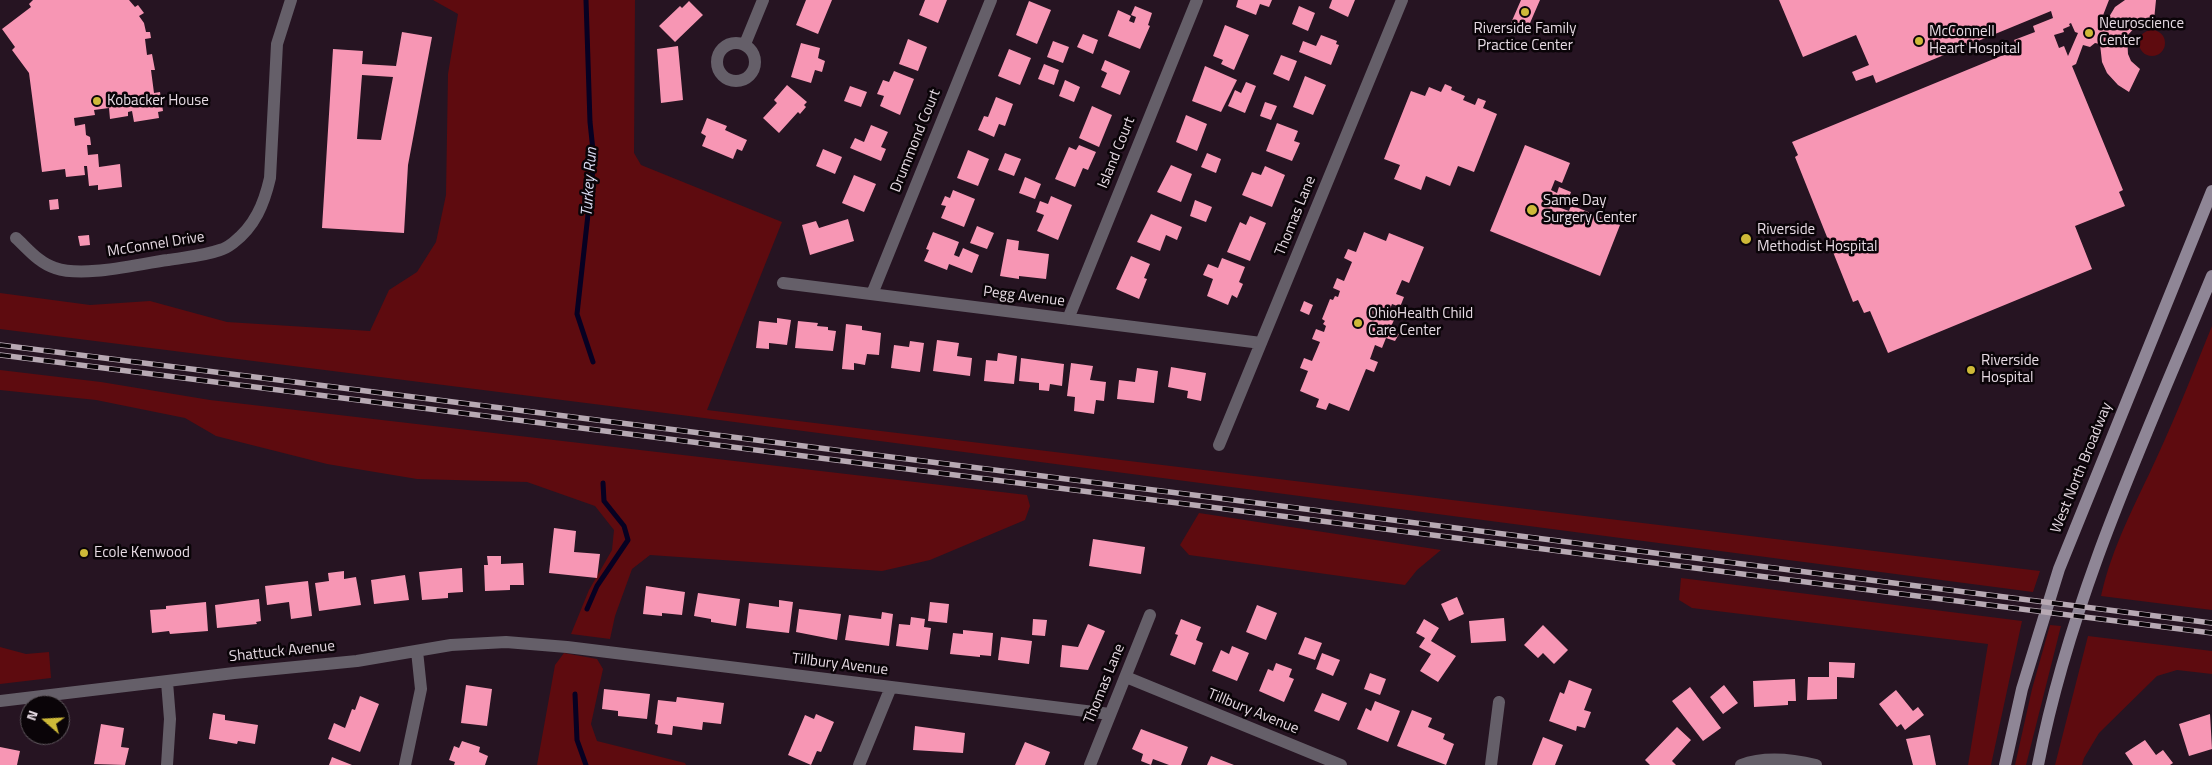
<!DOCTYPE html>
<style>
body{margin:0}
#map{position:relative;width:2212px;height:765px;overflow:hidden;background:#261422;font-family:"Titillium Web",sans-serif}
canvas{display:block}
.north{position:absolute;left:20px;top:695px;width:50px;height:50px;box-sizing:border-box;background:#0a0408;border:1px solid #625a60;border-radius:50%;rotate:289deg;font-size:14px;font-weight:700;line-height:20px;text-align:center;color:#e6dae3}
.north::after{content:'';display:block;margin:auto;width:18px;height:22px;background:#ceb938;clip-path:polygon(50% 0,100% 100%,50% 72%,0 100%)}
</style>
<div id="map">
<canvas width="2212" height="765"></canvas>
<div class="north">N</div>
</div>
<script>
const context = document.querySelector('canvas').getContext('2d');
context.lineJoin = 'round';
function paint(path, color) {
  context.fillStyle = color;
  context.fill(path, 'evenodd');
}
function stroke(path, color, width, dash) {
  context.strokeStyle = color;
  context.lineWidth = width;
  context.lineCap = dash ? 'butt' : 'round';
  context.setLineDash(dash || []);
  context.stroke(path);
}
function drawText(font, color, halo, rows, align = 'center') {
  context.font = font + ' "Titillium Web",sans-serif';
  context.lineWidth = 5;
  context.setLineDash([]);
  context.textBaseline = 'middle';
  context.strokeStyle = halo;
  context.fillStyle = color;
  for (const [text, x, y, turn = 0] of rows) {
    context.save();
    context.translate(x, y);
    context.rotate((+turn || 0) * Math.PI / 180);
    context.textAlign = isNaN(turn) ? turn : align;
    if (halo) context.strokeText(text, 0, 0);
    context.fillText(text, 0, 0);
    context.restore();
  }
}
const green = new Path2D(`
 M433,0h202l-1,153 7,12 141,57 -75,188 1333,161 -7,21 -1352,-177 -681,-86v-36l90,12 60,-4 77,21 143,9 19,-41 28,-18 19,-30 10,-47 2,-121 10,-60z
 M2139 43a13 13 0 1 1 26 0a13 13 0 1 1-26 0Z
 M2212,326v284l-111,-14c11,-50 35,-93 56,-139 20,-43 37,-87 55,-131z
 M0,370l101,12 109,18 817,95 3,11 -5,14 -95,40 -48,11 -232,-16 -18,14 -17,47 -5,23 -39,-5 18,-44 23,-40 2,-20 -19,-24 -68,-24 -110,-3 -90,-15 -111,-28 -31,-18 -89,-18 -96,-10z
 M1199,513l242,37 -24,20 -12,15 -216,-30 -9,-10z
 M1681,578l341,43 -31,144h-23l20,-121 -296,-36 -13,-8z
 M2050,625l11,1 -35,139h-11l17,-76z
 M2088,636l124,15v23l-35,-4 -20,6 -58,57 -15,25 -2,7h-27z
 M0,647l26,7 23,-2 2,26 -51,6z
 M564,653l33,6 6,10 -12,55 6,17 88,22 1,2h-149l18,-100z`);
const stream = new Path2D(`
 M586,0l4,122 4,38 -17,154 16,48
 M587,609l10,-23 31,-46 -4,-14 -20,-25 -1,-18
 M575,694l2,46 9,25`);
const building = new Path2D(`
 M33,0h96l6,7 3,-2 6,8 -5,3 5,7 2,9h4l1,6 -6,1 2,16 5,-1 3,16h-4l3,23 6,-1 3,19 -5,1 1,6 -25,4 -2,-11 -4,1v4l-18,3 -1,-11 -15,2 1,5 -21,3 1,8 10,-2 1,11 4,2 1,8h-4l1,10 10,-1 1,13 21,-3 2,23 -24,3v-5l-9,1 -2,-20h-3l1,9 -19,2 -1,-8 -23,3 -13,-99 -17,-23 3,-3 -13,-18 29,-22 -2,-3z
 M806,0h26l-14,34 -22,-9z
 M925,0h22l-9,23 -19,-8z
 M1238,0h34l-3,7 -9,-3 -4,11 -20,-8z
 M1332,0h23l-7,17 -19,-9z
 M1521,0h19l-13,30 -16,-7z
 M1779,0h330l-9,23 3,4 12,-20 10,-7h31l-2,20h-9l-7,4 -11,12 1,18 3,7 9,8 -11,23 -11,-7 -11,-12 -5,-11 -2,-18 -5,-1 -5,4 -7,-2 -7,19 -4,2 51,124 -4,2 6,14 -50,20 17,43 -204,84 -18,-42 -6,2 -6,-13 -5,2 -58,-145 3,-2 -6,-13 226,-93 -4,-9 21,-8 -2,-6 20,-8 -2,-7 -175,72 -3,-8 -17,6 -4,-9 17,-7 -13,-30 -53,22zM2071,23l4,9 3,1 -10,23 -4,-10 -5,2 -5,-13 10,-3 -1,-3 7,-3 -1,-2z
 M689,1l14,14 -28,27 -16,-16 21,-20 2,2z
 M1029,1l22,9 -14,34 -21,-9z
 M1135,6l17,7 -4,12 2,1 -10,23 -32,-13 10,-26 13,6 -2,5 5,2 2,-6 -5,-2z
 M1299,6l16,7 -7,18 -16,-7z
 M1225,25l24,10 -15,35 -13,-6 2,-4 -10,-4z
 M402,32l30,5 -24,128 -4,68 -82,-5 11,-179 30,2 -1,13 34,2zM362,75l31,2 -12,63 -24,-1z
 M1083,34l15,6 -5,14 -16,-7z
 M1321,35l16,6 -1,3 3,1 -8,20 -32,-13 4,-11 13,5z
 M908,39l19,8 -9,24 -19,-7z
 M1053,41l16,6 -6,16 -16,-6z
 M801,43l19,5 -2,10 7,3 -3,11 -7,-2 -4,13 -20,-6z
 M678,46l5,54 -22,3 -4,-54z
 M1009,49l22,9 -11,27 -22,-9z
 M1281,55l16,6 -8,20 -16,-7z
 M1105,60l25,11 -10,24 -19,-8 6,-14 -6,-3z
 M1044,64l15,6 -5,15 -16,-6z
 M1205,66l32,14 -16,32 -29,-11z
 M894,71l20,8 -14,36 -20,-9 4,-10 -7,-2 6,-14 6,2z
 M1305,76l21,9 -13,30 -20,-8z
 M1065,80l15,7 -6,15 -15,-6z
 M1246,82l10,4 -11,27 -17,-7 7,-16 6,3z
 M1445,84l7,3 -1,3 14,6 -2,4 12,5 3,-7 8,3 -3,7 14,6 -23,58 -16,-6 -8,20 -24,-10 -5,14 -27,-11 6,-14 -16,-6 27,-68 14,5 4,-9 12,5z
 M787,85l20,17 -3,3 2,2 -6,7 -2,-2 -19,21 -16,-15 14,-15 -3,-3z
 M850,86l17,6 -6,15 -17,-6z
 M996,97l17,7 -8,22 -6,-2 -5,13 -16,-7 6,-14 4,1z
 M1265,102l12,4 -6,14 -11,-4z
 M1092,106l20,9 -13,32 -20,-9z
 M1186,115l21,9 -10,27 -21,-9z
 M707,118l20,8 -2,4 22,10 -5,11 -5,-2 -4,10 -31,-13 4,-10 -5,-3z
 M1277,123l21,8 -4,10 6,2 -8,18 -26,-10z
 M871,125l17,7 -7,15 5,2 -5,12 -31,-13 5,-10 9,4z
 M1079,145l17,7 -8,18 -5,-2 -8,19 -20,-8 14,-32 7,3z
 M1525,145l45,18 -8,20 -7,-3 -4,10 6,3 2,-6 12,5 -4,11 -6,-2 -3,6 11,4 2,-6 49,20 -20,51 -110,-45z
 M823,149l19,8 -7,17 -19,-8z
 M968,150l21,9 -11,27 -21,-8z
 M1005,153l16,6 -7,17 -16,-6z
 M1207,153l14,6 -5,14 -15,-6z
 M1171,165l21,9 -11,28 -24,-10z
 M1265,166l20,9 -13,32 -30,-12 10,-23 9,3z
 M854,175l22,9 -12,28 -22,-9z
 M1025,177l16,7 -6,15 -16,-6z
 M953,190l22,9 -11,28 -23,-9 5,-12 -5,-1 4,-9 5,2z
 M1051,196l21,9 -14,35 -21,-9 7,-16 -8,-3 4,-11 8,3z
 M58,199l1,10 -9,1 -1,-10z
 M1195,200l17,7 -6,15 -16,-6z
 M1151,214l31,13 -5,13 -11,-5 -6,16 -23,-9z
 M1250,216l16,7 -16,38 -23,-9 13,-30 6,3z
 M848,219l6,22 -44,14 -8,-30 14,-4 3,7z
 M977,226l17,7 -7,16 -17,-6z
 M933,232l26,10 -5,13 5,2 4,-9 16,7 -7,18 -23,-9 -2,6 -23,-9 5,-11 -3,-1z
 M1364,232l22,9 3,-8 35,14 -15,36 -7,-3 -6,14 8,3 -4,10 -8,-3 -5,13 7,3 -5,11 10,3 -4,7 -9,-3 -4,10 -7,-3 -5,14 8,3 -4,10 -8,-3 -17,42 -20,-8 -3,7 -10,-3 3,-8 -19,-8 8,-20 -8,-3 4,-10 8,3 8,-19 -8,-3 4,-10 8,3 2,-6 -3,-2 2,-3 -3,-2 8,-20 3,1 2,-4 3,1 2,-6 -7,-3 4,-10 7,3 8,-19 -8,-4 4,-9 8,3z
 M89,235l1,10 -10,1 -2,-10z
 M1007,239l12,2 -1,9 31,4 -3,25 -27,-3v3l-19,-3z
 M1131,256l19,8 -6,14 3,1 -8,20 -23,-10z
 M1222,258l23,9 -6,15 4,2 -6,14 -5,-3 -4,10 -21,-9 6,-17 -10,-4 5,-11 10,4z
 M1304,301l9,4 -4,10 -9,-4z
 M777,318l14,2 -4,25 -18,-2v6l-13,-1 3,-27 18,2z
 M798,321l20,2 -1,3 11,1v3l8,1 -3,20 -38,-3z
 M846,324l16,2v4l19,3 -2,22 -12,-1 -2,11 -11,-2v7l-12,-1z
 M937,340l22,3 -2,13 15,2 -2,18 -37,-5z
 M910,341l14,2 -4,29 -29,-4 3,-23 15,2z
 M998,353l19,3 -3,28 -30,-3 2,-21 11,1z
 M1021,358l43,6 -2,22 -12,-2 -1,7 -10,-1v-7l-20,-2z
 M1071,363l22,3 -3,14 16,2 -2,19 -8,-1 -2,14 -20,-3 1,-14 -8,-1z
 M1171,367l35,6 -5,28 -14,-3 1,-7 -20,-4z
 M1137,368l21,3 -4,32 -37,-4 2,-19 16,2z
 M554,528l22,3 -2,21 26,2 -3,24 -48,-5z
 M1093,539l52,8 -4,27 -52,-8z
 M487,556h14v8l22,-1 1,22h-14v5l-25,1 -1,-26h4z
 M462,568l1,24 -15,1v5l-26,2 -3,-28z
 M344,571v8l12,-2 5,28 -42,6 -4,-28 14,-2 -1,-8z
 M405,575l4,25 -35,4 -3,-24z
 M308,581l4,35 -21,3 -2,-17 -22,3 -2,-19z
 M646,586l39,6 -3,23 -20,-2v3l-19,-2z
 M698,593l42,6 -4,27 -25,-4v-3l-17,-3z
 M1457,597l7,17 -15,7 -8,-17z
 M259,599l2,22 -5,1 1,2 -40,4 -2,-23z
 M779,600l14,2 -4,31 -43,-5 3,-25 30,4z
 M206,602l2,29 -38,3 -1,-3 -17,2 -2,-23 16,-1v-3z
 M930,602l19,2 -2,19 -19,-2z
 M1257,605l20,8 -11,27 -20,-8z
 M799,609l42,5 -4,26 -41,-8z
 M882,612l11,2 -4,32 -44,-6 4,-25 32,4z
 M911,617l14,2 -1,8 7,1 -3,22 -32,-4 3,-22 11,1z
 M1504,618l2,23 -35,2 -2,-22z
 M1033,619l14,1 -2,16 -13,-1z
 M1181,619l20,8 -5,13 7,3 -8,22 -25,-10 8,-20 -3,-1z
 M1424,619l15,9 -8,13 25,15 -18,26 -18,-11 11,-17 -12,-7 6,-9 -9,-5z
 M1088,624l17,7 -17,39 -28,-3 2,-22 16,2z
 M1543,625l25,25 -14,14 -11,-11 -5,5 -14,-13z
 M963,630l30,3 -2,23 -11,-1v2l-30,-3 3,-21 10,1z
 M1001,637l31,4 -3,23 -31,-4z
 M1305,637l17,6 -7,17 -17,-6z
 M1232,646l17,7 -12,28 -25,-10 9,-21 8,4z
 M1322,653l18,7 -7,16 -17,-7z
 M1829,662l26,1 -1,15 -17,-1v22l-30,1 1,-23h21z
 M1276,663l16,6 -3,8 5,2 -10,23 -25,-11 9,-22 5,2z
 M1370,673l16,6 -6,16 -16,-6z
 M1795,679l1,22h-8v4l-34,2 -1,-26z
 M1569,680l23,9 -8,21 7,2 -6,16 -8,-2 -1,5 -27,-10 11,-29 4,2z
 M466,685l26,4 -5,37 -26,-3z
 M1724,685l14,18 -15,11 -13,-17z
 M1690,687l31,41 -18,13 -31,-40z
 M604,689l46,5 -3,25 -29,-3v-5l-16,-2z
 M1896,690l17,21 5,-4 6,8 -19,15 -4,-6 -4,3 -18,-23z
 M1322,693l25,10 -8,18 -25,-10z
 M360,696l19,8 -19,48 -32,-13 6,-16 11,5 7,-19 3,1z
 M677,697l47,6 -3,21 -18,-2 -1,8 -29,-4 -1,9 -15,-2 1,-8 -3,-1 3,-24 18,2z
 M1375,701l25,10 -12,31 -31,-13 9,-21 5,3z
 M1412,710l20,8 -4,9 17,7 -2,5 11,5 -8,21 -49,-19z
 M213,713l12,2v5l33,5 -3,19 -17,-3 -1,3 -28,-5z
 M816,714l18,8 -13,30 -4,-1 -6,14 -23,-10 17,-40 9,4z
 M2210,714l2,35 -23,7 -10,-32z
 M101,724l23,4 -3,19 8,1 -4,17 -31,-1z
 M915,726l50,7 -2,20 -50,-3z
 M1677,727l14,13 -19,21 4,4h-26l-5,-5z
 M1141,729l47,18 -7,18h-12l-16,-6 -2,6 -10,-4 2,-7 -11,-5z
 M1930,735l6,30h-23l-7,-26z
 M1543,737l20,8 -8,20h-23z
 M2145,740l11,15 7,-5 10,13 -3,2h-37l-8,-12z
 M462,741l18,6 -1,5 9,4 -3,9h-31l1,-3 -6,-2 5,-14 5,2z
 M1025,742l25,10 -5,13h-30z
 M0,747l20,4 -3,14h-17z
 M1211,756l23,9h-27z
 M332,757l20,8h-23z`);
const street = new Path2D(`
 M717 62a19 19 0 1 1 38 0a19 19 0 1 1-38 0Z
 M745,44l18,-44
 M16,238c12,11 23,25 39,30 29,10 82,-4 113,-8 18,-3 35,-4 52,-10 5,-1 9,-4 13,-7 22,-17 31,-39 37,-65l7,-134 14,-44
 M783,283l478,60
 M872,294l119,-294
 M1068,319l129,-319
 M1219,445l183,-445
 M1126,677l215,88
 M0,701l234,-28 123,-12 94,-16 55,-3 61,5 543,67
 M167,765l3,-46 -3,-37
 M405,765l16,-76 -4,-38
 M859,765l32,-78
 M1090,765l60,-150
 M1491,765l8,-63
 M1741,765c24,-9 50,-6 75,0`);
const secondary = new Path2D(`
 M2005,765l17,-76 37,-120 153,-378
 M2038,765c33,-170 108,-329 174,-489`);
const rail = new Path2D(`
 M0,345l2212,278
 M0,355l2212,278`);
const markers = [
 [1525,12,5,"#ceb938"],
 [2089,33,5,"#ceb938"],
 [1919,41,5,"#ceb938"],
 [97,101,5,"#ceb938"],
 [1532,210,6,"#ceb938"],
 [1746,239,6,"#ceb938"],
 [1358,323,5,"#ceb938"],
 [1971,370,5,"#ceb938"],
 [84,553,5,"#ceb938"]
];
const poiNames = [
 ["Neuroscience",2099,24],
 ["Center",2099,41],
 ["Riverside Family",1525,29,"center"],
 ["Practice Center",1525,46,"center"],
 ["McConnell",1929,32],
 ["Heart Hospital",1929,49],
 ["Kobacker House",107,101],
 ["Same Day",1543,201],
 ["Surgery Center",1543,218],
 ["Riverside",1757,230],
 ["Methodist Hospital",1757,247],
 ["OhioHealth Child",1368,314],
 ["Care Center",1368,331],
 ["Riverside",1981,361],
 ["Hospital",1981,378],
 ["Ecole Kenwood",94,553]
];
const streetNames = [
 ["Drummond Court",916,141,-68],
 ["Island Court",1117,153,-68],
 ["Thomas Lane",1296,216,-68],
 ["McConnel Drive",156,245,-9],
 ["Pegg Avenue",1024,297,7],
 ["West North Broadway",2082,468,-68],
 ["Shattuck Avenue",282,652,-6],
 ["Tillbury Avenue",840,665,7],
 ["Thomas Lane",1105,684,-68],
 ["Tillbury Avenue",1253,712,22]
];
const waterNames = [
 ["Turkey Run",590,182,-86]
];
paint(green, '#5e0b0f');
stroke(stream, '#070122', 5);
paint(building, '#f796b4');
stroke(street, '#655f69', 12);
stroke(secondary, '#8f8696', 12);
stroke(rail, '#b7a9b3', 5.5);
stroke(rail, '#0a0408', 4, [11]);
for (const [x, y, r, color] of markers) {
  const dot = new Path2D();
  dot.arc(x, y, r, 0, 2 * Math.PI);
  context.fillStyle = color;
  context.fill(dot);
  stroke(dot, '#0a0408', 2);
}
drawText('15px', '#e6dae3', '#0a0408', poiNames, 'left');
drawText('15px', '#e6dae3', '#0a0408', streetNames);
drawText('italic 16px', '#dadbf1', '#0a0408', waterNames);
</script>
